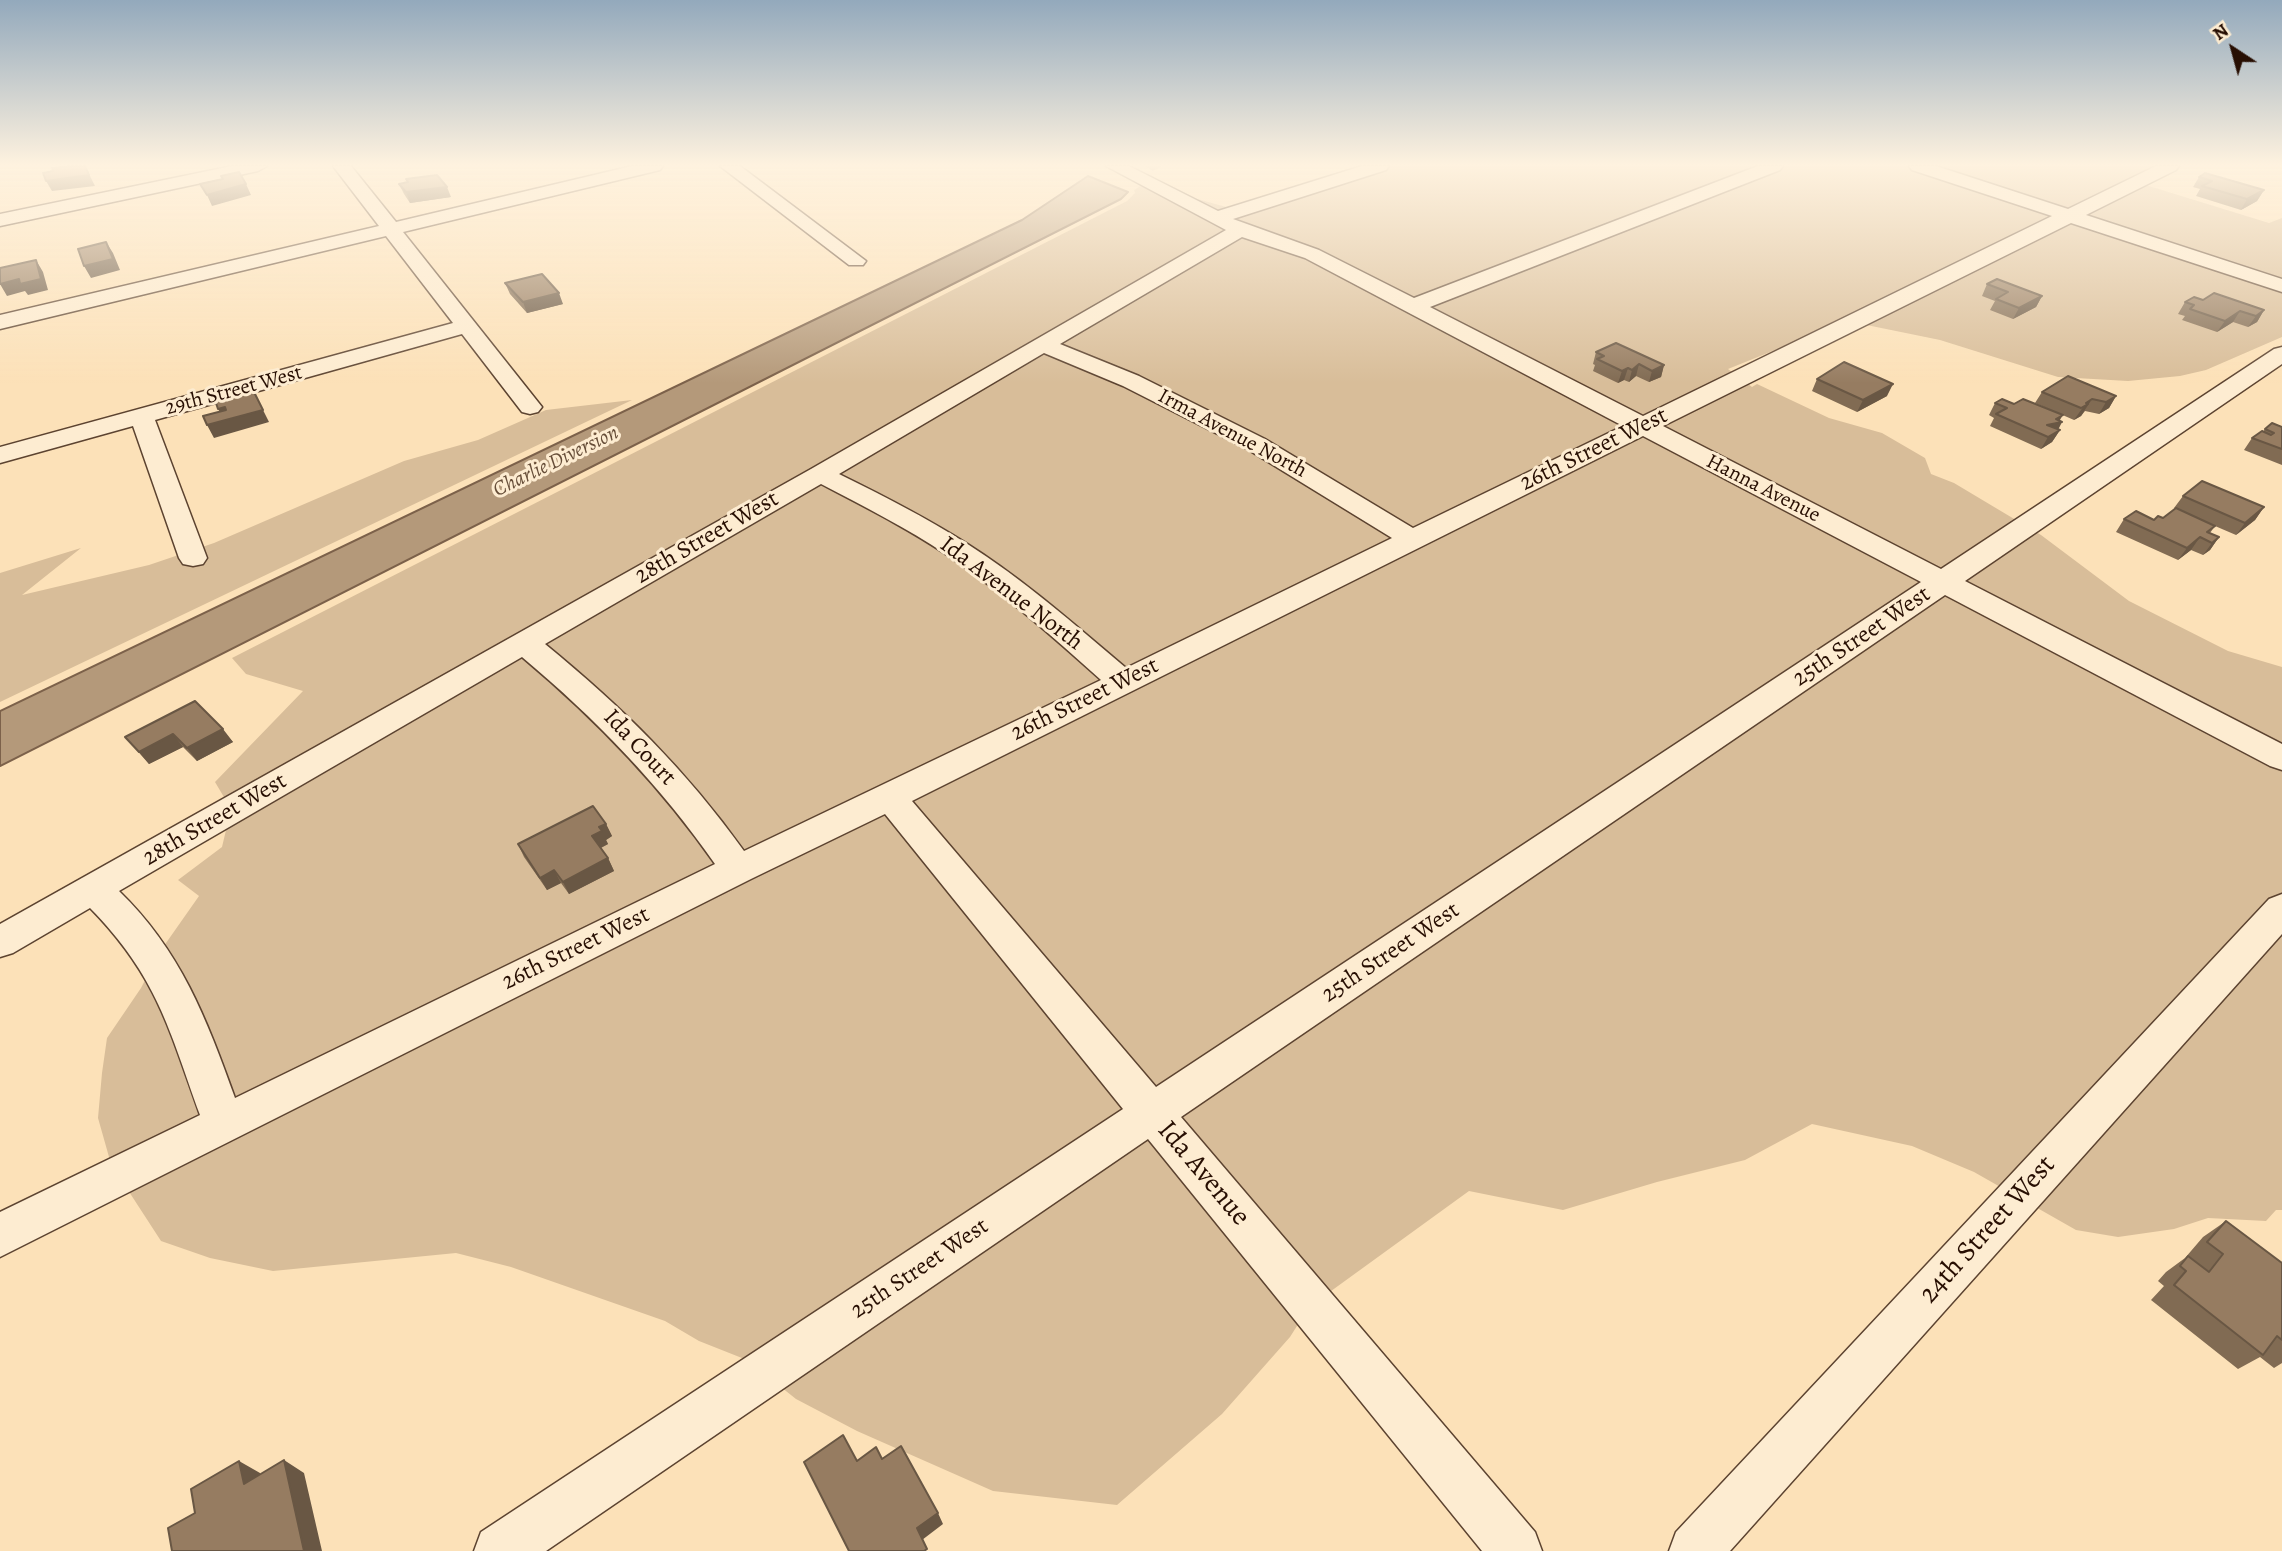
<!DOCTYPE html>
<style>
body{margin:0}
#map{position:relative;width:2282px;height:1551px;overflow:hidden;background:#fce1b8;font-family:Alegreya,serif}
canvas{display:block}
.north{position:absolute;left:2198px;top:14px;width:70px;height:70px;-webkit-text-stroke:5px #fdecd1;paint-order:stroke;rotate:324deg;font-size:19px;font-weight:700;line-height:28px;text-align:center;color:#270e02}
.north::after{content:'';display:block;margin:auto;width:24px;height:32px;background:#270e02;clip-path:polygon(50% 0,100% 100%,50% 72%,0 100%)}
</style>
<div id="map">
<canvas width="2282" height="1551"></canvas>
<div class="north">N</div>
</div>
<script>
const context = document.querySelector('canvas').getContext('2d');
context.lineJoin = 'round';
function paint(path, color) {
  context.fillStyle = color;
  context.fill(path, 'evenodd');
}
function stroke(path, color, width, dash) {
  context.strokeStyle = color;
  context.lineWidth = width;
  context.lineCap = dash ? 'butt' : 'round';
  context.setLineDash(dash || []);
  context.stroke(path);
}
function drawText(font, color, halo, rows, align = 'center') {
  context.font = font + ' Alegreya,serif';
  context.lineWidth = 6;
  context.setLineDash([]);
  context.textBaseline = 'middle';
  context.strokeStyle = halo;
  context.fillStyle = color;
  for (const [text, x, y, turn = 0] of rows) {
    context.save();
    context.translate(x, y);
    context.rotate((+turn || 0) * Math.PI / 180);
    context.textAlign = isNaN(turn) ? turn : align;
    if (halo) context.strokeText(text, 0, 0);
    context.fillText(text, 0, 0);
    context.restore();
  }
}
const green = new Path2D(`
 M1388,166h779l-31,16 133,41 13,-5v119l-76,33 -26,6 -52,5 -70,-4 -118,-37 -93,-19 -119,48 24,18 5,-3 72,34 53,15 43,25 6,16 23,9 87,52 88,66 99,50 54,16v543h-6l-10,11 -58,-3 -34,11 -56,8 -42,-7 -102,-58 -62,-26 -100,-22 -67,36 -88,22 -94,28 -94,-19 -160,116 -19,30 -68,77 -105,91 -124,-14 -136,-60 -61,-32 -49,-39 -48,-19 -34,-20 -154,-54 -55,-14 -183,18 -63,-13 -49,-17 -50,-77 -13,-46 4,-45 5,-35 34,-50 18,-35 40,-57 -21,-16 44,-33 9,-38 -16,-27 88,-91 -57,-17 -14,-16 895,-457 8,-8 -1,-3 10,-6 100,28h15z
 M632,400l-632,302v-129l81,-25 -59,47 127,-30 65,-22 190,-82 74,-21 68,-30z`);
const water = new Path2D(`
 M1088,176l40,16 -7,7 -1121,567v-55l1022,-491z`);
const canal = new Path2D(`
 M1145,166h17l-9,5z`);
const minor = new Path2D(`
 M232,166h35l-9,5 -258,55v-12z
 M333,166h18l45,56 236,-56h31l-3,4 -257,62 135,170 4,5 -4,5 -8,2 -8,-2 -60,-78 -307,86 52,138 -4,6 -10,2 -10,-2 -4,-6 -46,-132 -133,37v-16l453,-124 -67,-87 -386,93v-14l379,-89z
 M720,166h20l126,95 -3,4h-14z
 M1106,166h23l89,45 144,-45h27l-3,4 -153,49 86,31 95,48 344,-132h25l-3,4 -350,137 213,109 409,-200 -140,-46 -3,-4h27l132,43 88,-43h23l-3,4 -90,45 196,64v13l-211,-69 -408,203 278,143 333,-220 8,-2v17l-317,217 317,163v26l-12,-4 -325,-171 -764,522 354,415 7,19h-60l-334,-412 -602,412h-72l7,-19 642,-423 -238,-295 -134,65 -751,378v-45l200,-97c-31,-86 -43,-139 -110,-207l-77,45 -13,4v-33l811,-455 415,-239zM1242,237l63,21 318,168 -210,102 -148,-89 -126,-63 -79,-32zM1044,353l79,33 124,63 145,89 -266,130c-52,-44 -103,-89 -160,-125 -41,-26 -84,-48 -127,-69zM1643,436l278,146 -765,505 -244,-286zM821,484c42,22 86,44 126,71 55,37 105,81 154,125l-357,171c-58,-81 -122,-144 -199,-207zM522,657c74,62 138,128 193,207l-480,234c-29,-80 -54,-147 -116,-207z
 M2282,894v40l-552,617h-61l7,-19 593,-633z`);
const wall = new Path2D(`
 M2199,177l65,13 -7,11 -16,9 -45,-14 4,-7 -7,-2z
 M406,179l45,18 -41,6 -6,-9 -5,-10 8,-2z
 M505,283l58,21 -36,9 -17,-19z
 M1987,284l55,12 -6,11 -23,12 -23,-9 5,-9 -13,-5z
 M2203,300l61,10 -7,12 -9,5 -15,-5 -16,10 -35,-12 3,-4 -7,-2 7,-12z
 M1596,352l68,13 -3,12 -12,5 -13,-6 -7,6 -5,-2 -6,3 -25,-12 2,-6 -2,-1z
 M1817,379l70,17 -30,16 -45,-21z
 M2042,392l74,4 -7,12 -10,6 -14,-3 -4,5 -7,4 -39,-17z
 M1995,403l64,18 -1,8 2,1 -8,12 -11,7 -51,-23 4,-8 -5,-3z
 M2282,427v38l-38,-15 8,-12 11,-6 2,-3z
 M2183,496l81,11 -9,13 -19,15 -21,-9 -5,7 9,4 -9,13 -7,5 -12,-5 -13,10 -62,-28 8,-13 30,1 9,-2 12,-9 -1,-1z
 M195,701l38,41 -36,19 -14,-14 -34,17 -24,-27z
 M606,824l6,12 -6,4 2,4 -7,4 7,10 6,13 -45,23 -8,-11 -14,7 -23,-33 -6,-13z
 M2226,1221l56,42v100l-8,5 -14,-11 -22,12 -87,-69 13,-14 -6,-5 8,-9 19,-14 18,-21z`);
const shadedWall = new Path2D(`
 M85,166l10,20 -43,5 -6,-10z
 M246,184l5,11 -39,11 -5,-11z
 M447,187l4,10 -41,6 -4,-11z
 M2264,190l-7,11 -16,9 6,-11z
 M106,242l7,11 7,17 -29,8 -7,-12z
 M36,260l7,12 5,18 -20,5 -3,-4 -18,5 -7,-12z
 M559,293l4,11 -36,9 -4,-11z
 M2042,296l-6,11 -23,12 6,-11z
 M2264,310l-7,12 -9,5 8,-11z
 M2240,311l-7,11 -16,10 8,-11z
 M1639,364l-3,12 -7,6 3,-12z
 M1664,365l-3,12 -12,5 3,-11z
 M1628,368l-4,12 -6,3 4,-12z
 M1893,384l-6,12 -30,16 6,-12z
 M253,390l16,32 -55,16 -7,-13 18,-5 -7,-11z
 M2116,396l-7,12 -10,6 7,-12z
 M2092,399l-11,17 -7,4 12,-17z
 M2063,415l-5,8 4,-1 -5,10 3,-2 -8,12 -11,7 7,-12 -1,-12z
 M2264,507l-9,13 -19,15 9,-12z
 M2200,537l-9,13 -13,10 9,-12z
 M2219,537l-9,13 -7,5 9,-12z
 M223,729l10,13 -36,19 -10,-13z
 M173,734l10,13 -34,17 -10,-12z
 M606,824l6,12 -6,4 2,4 -10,5 -6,-13 7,-9z
 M608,858l6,13 -45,23 -6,-12z
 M554,870l7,13 -14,7 -7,-12z
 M284,1460l20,13 18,78h-18z
 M239,1461l21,12 5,23 -21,-12z
 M938,1513l5,11 -21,16 -5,-12z`);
const building = new Path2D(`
 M72,166h13l4,9 -43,6 -3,-8 10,-2 -1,-3z
 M239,172l7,12 -39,11 -7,-11 23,-5 -2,-3z
 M2205,173l59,17 -17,9 -45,-13 10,-5 -13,-4z
 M437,175l10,12 -41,5 -7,-8 9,-2 -2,-3z
 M106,242l7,17 -29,7 -6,-17z
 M36,260l5,19 -21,5 -1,-5 -19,5v-16z
 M542,274l17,19 -36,9 -18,-19z
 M1997,279l45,17 -23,12 -23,-9 12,-7 -21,-8z
 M2214,293l50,17 -8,6 -16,-5 -15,10 -35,-12 4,-4 -9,-3 9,-5 9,3z
 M1616,343l48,22 -12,6 -13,-7 -7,6 -4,-2 -6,3 -25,-12 7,-3 -8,-4z
 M1844,362l49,22 -30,16 -46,-21z
 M2068,376l48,20 -10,6 -14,-3 -6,4 2,1 -7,4 -39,-16z
 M253,390l10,20 -56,15 -4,-9 23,-6 -1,-3 -7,2 -3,-9z
 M2002,399l12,5 9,-5 40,16 -7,4 6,3 -15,3 13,5 -12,7 -52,-23 11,-6 -12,-5z
 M2272,423l10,4v22l-30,-11 10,-7 9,4 3,-2 -9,-4z
 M2202,481l62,26 -19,16 -62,-27z
 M2176,508l39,18 -8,6 12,5 -7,6 -12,-6 -13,11 -63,-29 12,-8 18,9 4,-4 5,2z
 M195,701l28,28 -36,19 -14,-14 -34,18 -14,-15z
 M593,806l13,18 -7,3 3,4 -10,5 16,22 -45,24 -9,-12 -14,8 -22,-34z
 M2226,1221l56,42v77l-5,-4 -14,19 -89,-70 12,-14 -6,-5 8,-10 21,16 14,-18 -16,-12z
 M843,1435l14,26 19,-14 6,12 19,-13 37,67 -21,15 10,21 -3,2h-75l-45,-89z
 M284,1460l20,91h-132l-4,-23 27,-15 -4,-24 48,-28 5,23z`);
const farStreetnames = [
 ["29th Street West",234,391,-15],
 ["Irma Avenue North",1232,434,28],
 ["Hanna Avenue",1763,489,27]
];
const farWaternames = [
 ["Charlie Diversion",556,462,-26]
];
const streetNames = [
 ["26th Street West",1594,450,-26],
 ["28th Street West",707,538,-30],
 ["Ida Avenue North",1011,594,37],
 ["25th Street West",1862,637,-34],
 ["26th Street West",1085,700,-26],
 ["Ida Court",639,748,47],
 ["28th Street West",215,820,-30],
 ["26th Street West",576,949,-26],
 ["25th Street West",1391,953,-34],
 ["25th Street West",920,1269,-34]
];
const nearStreetnames = [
 ["Ida Avenue",1203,1174,50],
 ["24th Street West",1988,1230,-48]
];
paint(green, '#d8bd99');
paint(water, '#b4997a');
stroke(water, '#7c614a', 2);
paint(canal, '#b4997a');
stroke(minor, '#5c4330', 3);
paint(minor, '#fdecd1');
paint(wall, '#816b53');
paint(shadedWall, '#695744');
paint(building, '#967c61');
stroke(building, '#695744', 2);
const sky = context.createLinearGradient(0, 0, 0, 383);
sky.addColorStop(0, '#93a9bc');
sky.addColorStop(0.43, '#fef2df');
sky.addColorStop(1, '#fef2df00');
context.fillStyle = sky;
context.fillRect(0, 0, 2282, 383);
drawText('21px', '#270e02', '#fdecd1', farStreetnames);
drawText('italic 21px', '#664d38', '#fdecd1', farWaternames);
drawText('24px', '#270e02', '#fdecd1', streetNames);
drawText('28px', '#270e02', '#fdecd1', nearStreetnames);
</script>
